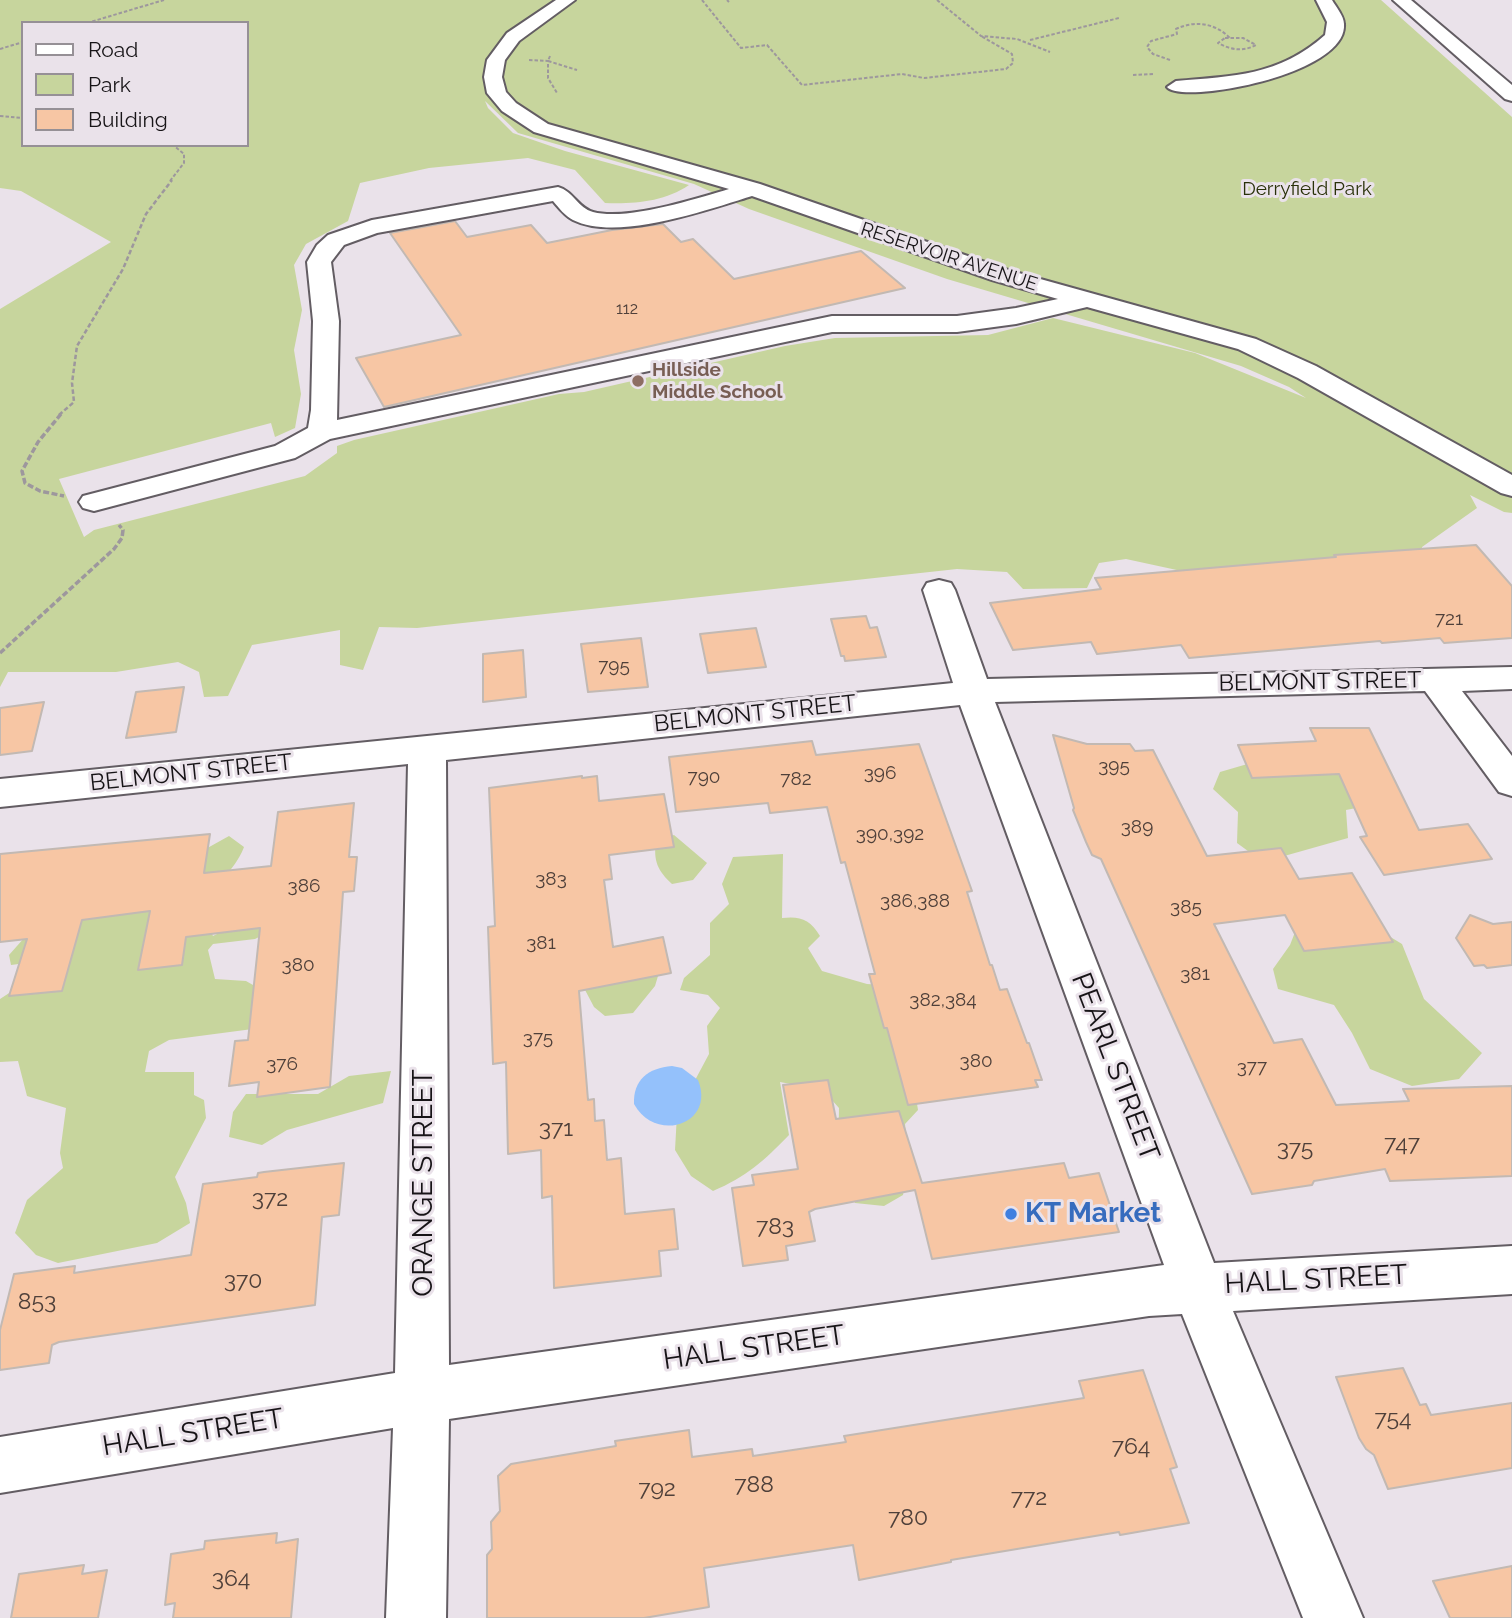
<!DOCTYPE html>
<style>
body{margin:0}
#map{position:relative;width:1512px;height:1618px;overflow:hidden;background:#eae2ea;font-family:Raleway,sans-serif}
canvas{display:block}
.legend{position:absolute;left:21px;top:21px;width:228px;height:126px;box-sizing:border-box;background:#eae2ea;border:2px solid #969096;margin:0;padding:9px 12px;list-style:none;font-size:21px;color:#171417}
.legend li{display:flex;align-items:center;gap:14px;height:35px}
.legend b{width:35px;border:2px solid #969096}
</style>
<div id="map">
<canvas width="1512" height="1618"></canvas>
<ul class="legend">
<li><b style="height:9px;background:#fff"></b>Road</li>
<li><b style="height:19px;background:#c7d59d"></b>Park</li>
<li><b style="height:19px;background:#f7c6a4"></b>Building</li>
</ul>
</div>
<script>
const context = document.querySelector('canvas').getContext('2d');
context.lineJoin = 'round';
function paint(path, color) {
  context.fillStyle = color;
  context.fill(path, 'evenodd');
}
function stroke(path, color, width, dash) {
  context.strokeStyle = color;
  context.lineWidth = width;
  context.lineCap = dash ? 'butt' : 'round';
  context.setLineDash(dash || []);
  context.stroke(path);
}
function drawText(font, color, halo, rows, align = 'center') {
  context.font = font + ' Raleway,sans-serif';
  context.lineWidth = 6;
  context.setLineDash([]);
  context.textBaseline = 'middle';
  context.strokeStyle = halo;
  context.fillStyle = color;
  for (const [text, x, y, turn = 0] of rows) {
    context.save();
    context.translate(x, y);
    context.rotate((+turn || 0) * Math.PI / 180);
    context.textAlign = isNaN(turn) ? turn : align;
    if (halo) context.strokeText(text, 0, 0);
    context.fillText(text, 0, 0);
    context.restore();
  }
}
const green = new Path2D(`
 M0,0h1381l131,117v396l-8,-1 -34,-17 7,13 -55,39 -1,25 -175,13 -120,-26 -27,4 -12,25 -64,1 -16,-17 -50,-3 -540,59 -38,-1 -16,43 -23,-5v-35l-88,15 -24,51 -24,1 -5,-25 -21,-10 -62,10h-108l-8,15v-378l111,-67 -90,-51 -21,-3zM23,23h224v122h-224zM485,101l33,32 176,51 55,25 198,70 294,87 48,21 17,11 -111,-45 -142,-35 -65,17 -153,3 -50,8 -201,46 -25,2 -205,46 -17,6v7l-32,23 -211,54 -10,7 -25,-58 212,-56 4,14 20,-9 6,-34 -7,-44 8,-40 -8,-45 12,-21 42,-23 12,-38 69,-15 99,-10 47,12 30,33c29,1 59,-1 84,-18l-124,-34 -52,-18 -25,-25z
 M1268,758l103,25 16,19 -41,8 2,28 -85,24 -26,-19 1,-31 -25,-23 7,-17z
 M674,835l33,28 -14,17 -21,4c-14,-13 -19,-23 -16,-43z
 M229,836l15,11c-12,33 -52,48 -31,89l28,-14 58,-5 -44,22 -42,5 -5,6 7,29 31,2 28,16 9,28 -114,15 -20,11 -4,21h49v23l10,5 2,18 -31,59 11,26 4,20 -33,20 -99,20 -22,-8 -21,-22 12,-33 36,-32 -3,-15 6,-45 -39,-12 -9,-35 -18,1v-63l23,-15 3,-21 -15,2 -2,-10 32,-36 161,-68z
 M783,854l-1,64c18,-2 28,1 38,18l-12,12 14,23 45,13 31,2 20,124 -13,14 4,39 -6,32 -19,11 -29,-3 -17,-40 1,-55 -16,-18 -43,-8 9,53c-25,26 -43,42 -76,56l-22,-15 -16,-26 2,-36 32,-60 -2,-28 13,-18 -12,-13 -28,-5 4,-12 26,-23v-32l19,-19 -7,-20 11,-27z
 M1369,924l33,20 22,55 58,54 -23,26 -47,7 -42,-17 -18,-36 -18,-28 -56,-16 -5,-20 17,-24 7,-18z
 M661,966l-6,20 -22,27 -28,3 -11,-9 -10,-19z
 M391,1071l-8,32 -96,27 -25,15 -33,-8 4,-25 13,-18h72l31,-18z`);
const water = new Path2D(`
 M672,1066l10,2 16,12c18,44 -42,64 -64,24 -1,-24 14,-36 38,-38z`);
const building = new Path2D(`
 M455,221l12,16 64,-12 16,18 65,-13 51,-6 18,18 12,-3 41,40 127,-28 44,37 -521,119 -28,-49 105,-23 -71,-102z
 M1476,545l36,41v52l-68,5 -4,-5 -58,5 -2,-2 -191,17 -8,-13 -84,9 -6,-12 -78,8 -23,-47 111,-14 -6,-11 241,-21 -2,-2z
 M866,616l4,12 7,-1 9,30 -41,4 -1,-5h-3l-10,-37z
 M756,628l10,39 -58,6 -8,-39z
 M641,638l7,49 -60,5 -7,-48z
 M523,650l3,47 -43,5v-48z
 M184,687l-8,45 -50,6 10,-46z
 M44,702l-12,49 -32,4v-47z
 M1310,728h59l50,102 49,-6 24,35 -108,16 -24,-38 7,-1 -28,-62 -87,4 -14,-33 78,-4z
 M1053,735l34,9h43l5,7 18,-1 54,106 74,-8 18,31 53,-6 41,69 -89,9 -19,-36 -71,9 60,119 28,-4 34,66 73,-4 -6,-12 109,-3v90l-122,5 -5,-12 -71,12 -2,4 -60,9 -151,-335 -9,-4 -6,-13 -13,-32 1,-2z
 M812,741l4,14 103,-11 53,147 -5,1 23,73h2l8,25 7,-1 20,54h2l13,37h-7l3,7 -130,18 -21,-77h-3l-15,-54h6l-30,-112 -4,1 -14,-56 -57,6 -2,-10 -92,9 -7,-55z
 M582,776v2l15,-2 2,25 65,-7 10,53 -65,8 3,24 -8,1 9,67 50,-10 8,36 -92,18 9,109 6,-1 1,22 9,-1 3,40 14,-2 4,56 49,-5 4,40 -19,2 2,25 -107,12 -2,-92 -10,2 -1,-48 -33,4 -2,-92 -13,2 -5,-137 7,-1 -6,-138z
 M354,803l-5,54h8l-3,34 -11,1 -13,195 -73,10 2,-15 -30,4 6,-45 13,-1 12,-112 -74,9 -4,28 -44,5 12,-59 -68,9 -20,71 -53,5 18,-57 -27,3v-88l210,-20 -6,39 67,-7 7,-54z
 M1470,915l23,9 19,-2v43l-25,3 -3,-3 -10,1 -18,-28z
 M828,1080l8,39 63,-8 23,72 142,-20 5,15 30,-5 20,59 -187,27 -17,-69 -100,19 -6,3 6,29 -29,5 2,14 -45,6 -11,-78 22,-3 -2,-10 46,-6 -15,-84z
 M344,1163l-5,52 -17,2 -7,88 -256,37 -7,3 -3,18 -49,7v-40l14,-56 61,-8 -1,7 117,-18 12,-71 54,-7 1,-4 6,-1z
 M1403,1368l17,37 6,-1 5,11 81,-12v65l-124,21 -14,-34 -8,-6 -7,-11 -23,-61z
 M1143,1370l34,97 -7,2 19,54 -69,12 -1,-3 -168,28v2l-92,18 -6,-35 -149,23 5,39 -65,11h-157v-63l5,-6 -1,-27 9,-11 -2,-35 13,-12 105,-18 -1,-5 74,-11 3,27 60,-8 1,7 93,-14 -2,-6 240,-38 -5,-17z
 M277,1533l-1,10 22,-4 -7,79h-118l2,-15 -10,2 6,-51 33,-5 1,-8z
 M84,1565l-2,9 25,-4 -9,48h-87l8,-44z
 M1512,1566v52h-62l-17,-37z`);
const pathFar2 = new Path2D(`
 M702,0l39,48 26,-3 35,40 100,-11 22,4 82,-9 7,-6 -1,-9 -31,-18
 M727,0l2,2
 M937,0l44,36 36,3 33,13
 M87,23l77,-23
 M1225,38h18l13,7c-13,7 -25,5 -38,-2z
 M1030,40l89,-22
 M0,49l23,-7
 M550,56l-2,5 29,9
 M529,60l19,1v17l9,15
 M1170,60l-17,-6 -6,-7 4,-6 26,-7 -1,-5c19,-9 39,-6 54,9
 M1133,75l20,-1
 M0,116l23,2
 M170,181l14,-18v-9l-11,-9`);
const pathFar1 = new Path2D(`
 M59,415l15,-13 -2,-19 5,-37 46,-77 23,-55 26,-34`);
const path = new Path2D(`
 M61,414l-23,28 -16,29 3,12 15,8 24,5
 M0,653l114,-104 8,-11 1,-8 -4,-5`);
const minor = new Path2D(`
 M556,0h19l-56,41 -14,19 -3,17 4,15 10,11 32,21 212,60 248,86 248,69 60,27 196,109v21l-11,-3 -203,-115 -60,-29 -151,-42 -71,17 -59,8h-125l-502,107 -35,19 -201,53 -11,-3 -4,-6 4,-6 192,-50 33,-18 3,-18 2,-89 -6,-59 10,-17 11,-10 44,-15 186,-33c15,4 20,21 35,25 34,9 102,-13 136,-23l-195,-57 -32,-21 -15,-18 -3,-16 3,-17 20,-27zM752,196l240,84 66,19 -42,9 -59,8h-125l-495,104 2,-99 -8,-59 13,-17 33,-12 176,-32c6,7 12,15 20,19 44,22 134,-10 179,-24z
 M1316,0h16c4,7 12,16 12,24 4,51 -163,81 -177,63l9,-6c58,-5 103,-5 149,-46l2,-13z
 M939,580l12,3 4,7 32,89 525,-12v22l-50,2 50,65v40l-13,-4 -74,-101 -430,11 219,561 298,-17v48l-279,17 130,307h-60l-121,-304 -33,2 -700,103 -3,199h-60l7,-190 -393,65v-56l395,-64 13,-609 -408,43v-28l953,-96 -30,-93 4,-7zM960,705l204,560 -715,100 -3,-605z`);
const major = new Path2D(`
 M1393,0h18l101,85v16l-7,-2z`);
const markers = [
 [638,381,7,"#8d6e63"],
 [1011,1214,7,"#3f7fe0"]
];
const farNumbernames = [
 ["112",627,309]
];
const farParknames = [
 ["Derryfield Park",1307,189]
];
const farStreetnames = [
 ["RESERVOIR AVENUE",949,257,18]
];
const farEducationnames = [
 ["Hillside",652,370],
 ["Middle School",652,392]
];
const numberNames = [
 ["721",1449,619],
 ["795",614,666],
 ["395",1114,766],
 ["396",880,773],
 ["790",704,777],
 ["782",796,779],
 ["389",1137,827],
 ["390,392",890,834],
 ["383",551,879],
 ["386",304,886],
 ["386,388",915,901],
 ["385",1186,907],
 ["381",541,943],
 ["380",298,965],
 ["381",1195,974],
 ["382,384",943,1000],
 ["375",538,1038],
 ["380",976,1061],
 ["376",282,1064],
 ["377",1252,1067]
];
const streetNames = [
 ["BELMONT STREET",1320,682,-1],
 ["BELMONT STREET",755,714,-6],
 ["BELMONT STREET",191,773,-6]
];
const nearNumbernames = [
 ["371",556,1129],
 ["747",1402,1144],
 ["375",1295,1149],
 ["372",270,1199],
 ["783",775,1227],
 ["370",243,1281],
 ["853",37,1302],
 ["754",1393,1419],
 ["764",1131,1447],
 ["788",754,1485],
 ["792",657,1489],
 ["772",1029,1498],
 ["780",908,1518],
 ["364",231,1579]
];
const nearStreetnames = [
 ["PEARL STREET",1115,1067,69],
 ["ORANGE STREET",424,1183,-90],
 ["HALL STREET",1316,1280,-3],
 ["HALL STREET",754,1348,-8],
 ["HALL STREET",193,1433,-9]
];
const nearShopnames = [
 ["KT Market",1025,1214]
];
paint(green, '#c7d59d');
paint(water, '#94c1fb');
paint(building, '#f7c6a4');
stroke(building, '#c2b9b3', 2);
stroke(minor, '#635d63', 4);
stroke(major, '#635d63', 4);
stroke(pathFar2, '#9d979d', 2, [3.5, 2]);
stroke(pathFar1, '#9d979d', 2.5, [4.5, 2.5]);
stroke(path, '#9d979d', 3.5, [6, 2.5]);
paint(minor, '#fff');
paint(major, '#fff');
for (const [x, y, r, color] of markers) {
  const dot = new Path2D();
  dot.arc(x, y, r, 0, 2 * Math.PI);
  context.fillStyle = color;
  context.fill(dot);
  stroke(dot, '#eae2ea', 2.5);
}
drawText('16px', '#4f403a', null, farNumbernames);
drawText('19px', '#293109', '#eae2ea', farParknames);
drawText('19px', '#171417', '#eae2ea', farStreetnames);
drawText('bold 19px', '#785e54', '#eae2ea', farEducationnames, 'left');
drawText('19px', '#4f403a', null, numberNames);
drawText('23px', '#171417', '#eae2ea', streetNames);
drawText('23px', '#4f403a', null, nearNumbernames);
drawText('28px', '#171417', '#eae2ea', nearStreetnames);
drawText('bold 28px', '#366cbe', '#eae2ea', nearShopnames, 'left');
</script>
